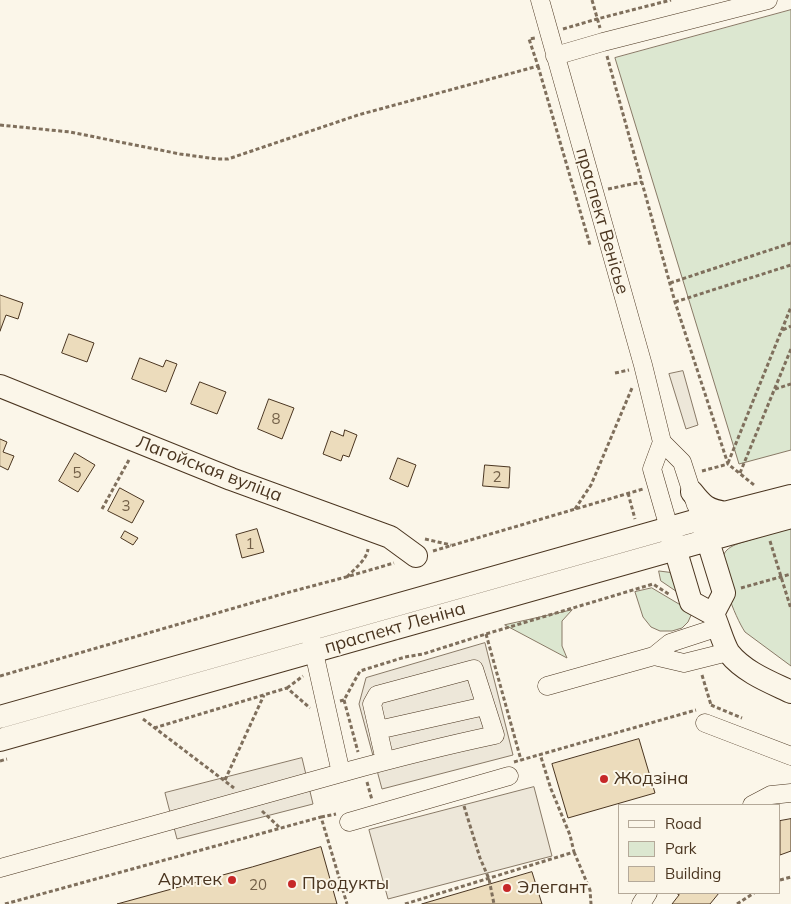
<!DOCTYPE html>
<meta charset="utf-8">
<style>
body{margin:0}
#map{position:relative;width:791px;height:904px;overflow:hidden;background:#fbf6e9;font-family:Mulish,sans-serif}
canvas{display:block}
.legend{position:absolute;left:618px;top:804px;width:162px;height:90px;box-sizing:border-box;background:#fbf6e9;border:1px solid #b4a999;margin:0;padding:6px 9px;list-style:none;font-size:15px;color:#4a3520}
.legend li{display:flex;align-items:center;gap:10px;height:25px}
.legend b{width:25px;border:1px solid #b4a999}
</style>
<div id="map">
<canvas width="791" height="904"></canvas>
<ul class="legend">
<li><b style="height:6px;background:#fbf6e9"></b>Road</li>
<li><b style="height:14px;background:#dce7d0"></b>Park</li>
<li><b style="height:14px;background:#ecdcbc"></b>Building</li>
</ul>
</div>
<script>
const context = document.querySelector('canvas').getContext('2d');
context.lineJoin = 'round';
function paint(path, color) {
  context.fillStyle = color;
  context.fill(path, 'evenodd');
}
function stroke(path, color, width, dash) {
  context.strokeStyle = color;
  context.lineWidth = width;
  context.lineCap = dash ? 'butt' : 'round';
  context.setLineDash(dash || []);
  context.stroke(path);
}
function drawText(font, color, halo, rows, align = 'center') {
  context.font = font + ' Mulish,sans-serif';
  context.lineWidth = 4;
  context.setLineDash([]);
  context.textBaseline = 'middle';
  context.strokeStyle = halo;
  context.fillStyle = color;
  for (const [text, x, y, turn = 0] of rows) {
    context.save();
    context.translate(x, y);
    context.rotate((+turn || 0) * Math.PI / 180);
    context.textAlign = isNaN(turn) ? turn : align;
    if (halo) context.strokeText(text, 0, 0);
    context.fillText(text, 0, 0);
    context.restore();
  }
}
const green = new Path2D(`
 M791,10v440l-52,14 -124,-406z
 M791,528v138l-46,-34c-10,-15 -29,-62 -21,-78 3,-6 10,-9 16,-11z
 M659,571l16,2 11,25 -25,-17z
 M652,588l32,19 8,6 -4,9 -6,6 -10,3h-12l-9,-4 -8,-10 -8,-25z
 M572,610l-10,11v25l5,12 -62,-33z`);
const parking = new Path2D(`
 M683,371l15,54 -12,4 -17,-55z
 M485,643l28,112 -131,34 -23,-85 7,-26z
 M302,758l11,46 -136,35 -12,-46z
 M534,787l18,69 -164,43 -19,-69z`);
const building = new Path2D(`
 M0,295l23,8 -5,16 -12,-4 -6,16z
 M69,334l25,9 -7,19 -25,-9z
 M140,358l23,9 3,-7 11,4 -11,28 -34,-13z
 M200,382l26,10 -9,22 -26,-10z
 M269,399l25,9 -12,31 -24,-10z
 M345,430l12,5 -8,22 -6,-2 -2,6 -18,-7 8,-23 12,5z
 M0,439l7,3 -4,10 11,4 -6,14 -8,-4z
 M75,453l20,12 -17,27 -19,-11z
 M398,458l18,7 -8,22 -18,-8z
 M485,465l25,2 -1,21 -26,-2z
 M120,488l24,13 -12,22 -24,-12z
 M257,529l7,23 -22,6 -6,-23z
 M125,531l13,7 -5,7 -12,-7z
 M639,739l16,54 -87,25 -16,-54z
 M791,819v32l-11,4v-34z
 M321,847l16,57h-220l135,-37z
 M532,872l10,32h-120z
 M676,893h43l-9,11h-38l7,-9z`);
const path = new Path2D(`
 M592,0l8,28
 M563,29l34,-10 74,-19
 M607,56l68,246 53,162 26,21 1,1
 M538,66l52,179
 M0,125l70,7 110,22 37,5h11l130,-44 180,-49 -9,-27 6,-1
 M608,189l34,-7
 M670,283l121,-40
 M675,302l116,-37
 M783,330l8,-4
 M615,373l14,-3
 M775,389l16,-5
 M728,463l63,-156
 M702,471l26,-7
 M740,473l51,-124
 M628,493l7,26
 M102,509l28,-51
 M575,509l16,-24 41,-97
 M425,539l26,6
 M770,541l21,68
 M433,551l210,-62
 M347,577c8,-9 19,-16 21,-28
 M741,588l50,-14
 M486,634l35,126
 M702,675l9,30
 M0,676l286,-83 60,-16 48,-14
 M287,688l16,-12
 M344,700l14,52
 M340,701l4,-1 16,-29 45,-14 18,-3 63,-20 167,-50 17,11
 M711,705l31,13
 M143,719l91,69
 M154,728l133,-40 23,20
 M0,761l7,-2
 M514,762l182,-52
 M225,780l39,-85
 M367,782l5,18
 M464,806l16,52 9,21 5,25
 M262,811l17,16
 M321,817l15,-3
 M574,852l16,38 1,14
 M780,880l11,-3
 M5,904l316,-87 26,87
 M405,904l169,-52 -4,-17 -19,-46 -11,-35
 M737,904l17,-11`);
const minor = new Path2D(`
 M540,0l103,365 19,77 20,20 14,43
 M555,56l48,-14 165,-42
 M662,442l-10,27 17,59
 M311,639l30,134
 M654,656l30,7 44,-11
 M547,686l107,-30 16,-13 49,-16
 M705,723l86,33
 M378,730l107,-24
 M752,805l19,-10 20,-2
 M349,822l160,-46
 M0,868l341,-95c51,-14 102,-27 154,-38l-21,-66 -97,26 -5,9 13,57
 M641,904l7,-11`);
const major = new Path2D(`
 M0,386l231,93 159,58 26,19
 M692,492c11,14 15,18 34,21
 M703,525l21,68 -11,21
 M671,535l20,67 22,12c5,10 10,30 16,39 15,19 41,29 62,39
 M0,717l701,-198 90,-23
 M0,740l708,-200 83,-23`);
const markers = [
 [604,779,5,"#c62828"],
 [232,880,5,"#c62828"],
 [292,884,5,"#c62828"],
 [507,888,5,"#c62828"]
];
const numberNames = [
 ["8",276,419],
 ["5",77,473],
 ["2",497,477],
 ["3",126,506],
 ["1",250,544],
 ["20",258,885]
];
const streetNames = [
 ["праспект Венісье",602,221,74],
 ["Лагойская вуліца",209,469,21],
 ["праспект Леніна",395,628,-16]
];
const poiNames = [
 ["Жодзіна",614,779],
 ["Армтек",222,880,"right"],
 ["Продукты",302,884],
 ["Элегант",517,888]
];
paint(green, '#dce7d0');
stroke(green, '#887966', 1);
paint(parking, '#ede7d9');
stroke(parking, '#887966', 1);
paint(building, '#ecdcbc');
stroke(building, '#4a3520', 1);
stroke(minor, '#4a3520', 19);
stroke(major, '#4a3520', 24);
stroke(path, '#7f6f5c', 3, [4, 2.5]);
stroke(minor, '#fbf6e9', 18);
stroke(major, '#fbf6e9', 22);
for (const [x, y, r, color] of markers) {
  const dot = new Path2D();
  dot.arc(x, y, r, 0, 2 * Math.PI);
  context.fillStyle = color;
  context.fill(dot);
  stroke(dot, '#fbf6e9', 2);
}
drawText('15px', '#725f47', null, numberNames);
drawText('18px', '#4a3520', '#fbf6e9', streetNames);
drawText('18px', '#4a3520', '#fbf6e9', poiNames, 'left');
</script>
